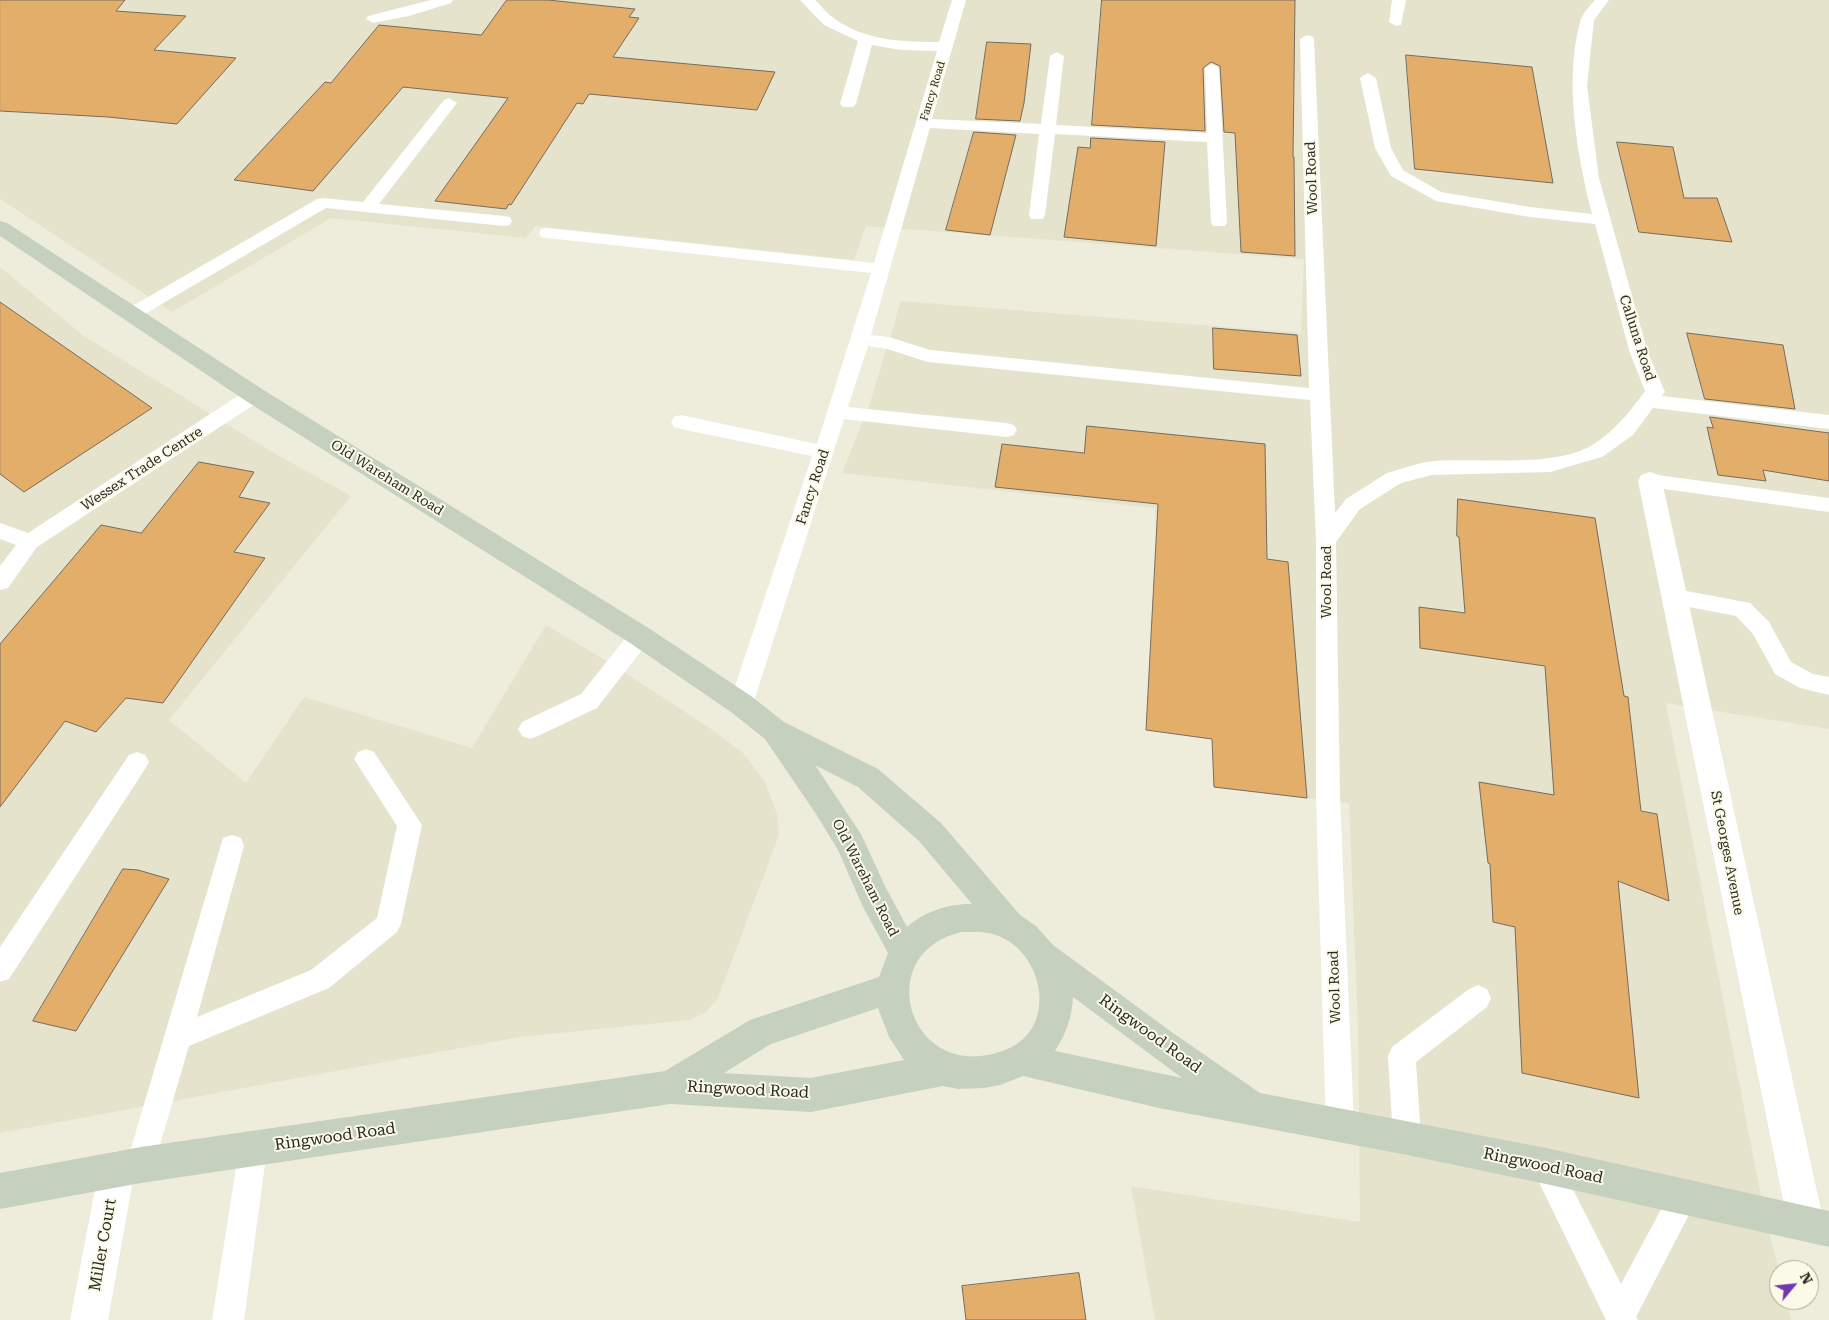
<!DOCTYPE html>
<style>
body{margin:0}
#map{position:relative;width:1829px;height:1320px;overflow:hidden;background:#eeeddc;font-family:"Roboto Serif",serif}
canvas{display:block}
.north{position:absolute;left:1769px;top:1260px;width:50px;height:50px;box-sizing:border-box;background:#fbfae9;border:1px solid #a7a79a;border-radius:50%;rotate:62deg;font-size:14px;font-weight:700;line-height:20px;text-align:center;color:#2a2a23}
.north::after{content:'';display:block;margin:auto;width:18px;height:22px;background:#7438ae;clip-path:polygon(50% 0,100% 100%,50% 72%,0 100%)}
</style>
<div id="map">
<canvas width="1829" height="1320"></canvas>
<div class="north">N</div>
</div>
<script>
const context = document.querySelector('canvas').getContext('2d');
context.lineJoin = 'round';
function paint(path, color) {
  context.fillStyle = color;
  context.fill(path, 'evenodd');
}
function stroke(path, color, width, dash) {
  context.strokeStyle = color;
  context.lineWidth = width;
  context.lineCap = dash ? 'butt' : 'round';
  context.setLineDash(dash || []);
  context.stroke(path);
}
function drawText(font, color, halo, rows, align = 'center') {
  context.font = font + ' "Roboto Serif",serif';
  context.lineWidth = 4;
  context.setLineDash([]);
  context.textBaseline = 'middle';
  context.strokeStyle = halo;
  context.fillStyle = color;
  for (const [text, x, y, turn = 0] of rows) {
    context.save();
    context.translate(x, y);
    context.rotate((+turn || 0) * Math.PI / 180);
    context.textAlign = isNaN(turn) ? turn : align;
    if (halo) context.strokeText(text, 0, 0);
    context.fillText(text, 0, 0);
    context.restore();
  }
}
const built = new Path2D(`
 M0,0h1829v729l-163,-26 99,514 14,54v29h7l5,19 3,1h-639l-24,-134 229,36 -2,-193 -9,-226 -135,-16 -2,-48 -56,-197 -1,-34 -313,-35 28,-70 31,-102 400,32 3,-74 -438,-33 -12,34 -319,-34 -9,12 -195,-20 -159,94 -172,-113z
 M0,267l84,69 190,117 77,43 -182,224 77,63 58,-86 168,51 74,-123 69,41 96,63 32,24 22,29 12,32 2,21 -61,163 -12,14 -17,8 -169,17 -520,96z`);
const building = new Path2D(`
 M0,0h125l-9,11 70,5 -32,34 82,8 -59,66 -69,-7 -108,-6z
 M507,0h41l87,9 -6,8 10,1 -26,39 162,15 -18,38 -168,-16 -6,10 -6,-1 -66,102 -2,-1 -3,5 -71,-8 73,-103 -105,-11 -90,104 -79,-11 91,-98 6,1 48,-58 102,10z
 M1102,0h193l-2,157h1l1,99 -54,-4 -6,-119 -11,-1 -4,-66 -9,-4 -8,6 2,63 -113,-6z
 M987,42l44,2 -7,59 -4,18 -44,-2z
 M1406,55l126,12 21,116 -138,-14z
 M974,132l42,3 -26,100 -44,-5z
 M1091,138l74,4 -9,104 -92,-9 14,-90 12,1z
 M1617,142l56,5 11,51h33l15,44 -93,-10z
 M0,302l152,106 -128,84 -24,-18z
 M1213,328l84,7 4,41 -87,-7z
 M1687,333l96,12 12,64 -90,-10z
 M1710,417l119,16v48l-66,-11 3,11 -48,-6 -11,-48 6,1z
 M1087,426l178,18 2,115 21,3 19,236 -93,-11 -2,-48 -66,-9 12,-226 -163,-17 7,-43 82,9z
 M199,462l55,10 -15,25 31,6 -36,49 31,6 -102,145 -37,-5 -30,34 -31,-11 -65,86v-163l101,-119 40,8z
 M1458,499l137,19 29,178 4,1 13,114 16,3 12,87 -51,-20 21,217 -117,-25 -7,-146 -22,-5 -3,-58 -2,-1 -9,-81 75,13 -9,-129 -125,-18 -1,-41 46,6 -6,-76 -2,-1z
 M123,869l15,1 31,9 -93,152 -43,-10z
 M1079,1273l7,47h-120l-4,-34z`);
const lane = new Path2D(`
 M431,0h22l-2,3 -42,13 -36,7 -7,-4 2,-3z
 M800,0h15c7,6 12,14 20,19 31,22 68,23 104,23l13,-42h14l-34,119 109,5 9,-68 7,-4 7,4 -8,69 151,8 -2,-65 7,-4 7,4 8,154 -2,4h-12l-2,-4 -4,-80 -152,-8 -10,81 -2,4h-12l-2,-4 10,-81 -109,-6 -59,207 18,2 41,13 379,38 -9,-349 7,-4 5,1 2,3 21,474 11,-14 41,-26c15,-4 32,-11 48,-12 43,-3 116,6 154,-14 24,-14 40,-34 56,-56l-15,-38 -35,-129 -65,-7 -94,-16 -45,-25 -16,-28 -15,-70 8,-5 8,5 15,70 12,22 38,22 89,15 62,7c-15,-59 -28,-132 -12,-192 2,-8 10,-16 15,-22h14l-15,20 -7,66 12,92 49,175 17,39 -3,4 167,19v14l-176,-21 -20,27 -31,22 -52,15 -118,3 -31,8 -41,26 -24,33 4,256 14,328 -4,10 -10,4 -10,-4 -4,-10 -10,-328v-257l-6,-141 -382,-38 -41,-13 -19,-3 -20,61 159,16 7,2 3,5 -3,5 -7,2 -163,-18 -91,285 -4,7 -8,2 -8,-2 -4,-7 83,-248 -131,-27 -7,-2 -3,-5 3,-5 7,-2 136,29 54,-171 -324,-35 -6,-1 -2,-4 2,-4 6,-1 327,35 63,-212 -36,-1 -29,-5 -16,59 -3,3h-10l-3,-3 18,-63 -34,-16z
 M1392,0h14l-5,25 -5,1 -7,-4z
 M449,98l8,5 -78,101 125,12 6,1 2,4 -2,4 -6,1 -178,-18 -190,111h-12l-3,-4 3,-4 193,-112 6,-1 40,4 81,-102z
 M254,389l7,1 3,5 -3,5 -224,147 -29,41 -8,2v-24l16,-21 -16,-6v-16l28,10 219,-143z
 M1650,474l179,24v14l-186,-26 -3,-5 3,-5z
 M1676,589l74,14 19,19 22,40 22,12 16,3v18l-29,-7 -25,-14 -22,-40 -17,-18 -68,-13 -3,-6 3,-6z
 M640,627l8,3 3,6 -3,6 -51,66 -59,28 -8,3 -8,-3 -4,-7 4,-7 59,-28 51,-64z
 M366,749l8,3 48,73 -21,99 -4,8 -68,56 -140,58 -38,129 -10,5 -10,-5 -5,-10 97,-327 9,-3 9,3 3,8 -47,171 114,-47 66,-52 20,-92 -43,-67 4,-7z
 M137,752l8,3 4,7 -4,7 -136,210 -9,3v-35l129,-192z
 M1478,985l9,4 4,9 -4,9 -71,55 5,75 -4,10 -10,4 -10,-4 -4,-10 -5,-81 4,-9 77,-58z
 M253,1135l10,4 4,10 -23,171h-32l27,-171 4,-10z
 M1546,1151l10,5 65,128 52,-97 10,-5 10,5 5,10 -5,10 -57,110 2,3h-32l-75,-154 5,-10z`);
const street = new Path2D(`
 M1650,472l9,3 3,6 162,743 -5,13 -13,5 -13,-5 -5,-13 -150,-743 3,-6z
 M117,1151l13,5 5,13 -27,151h-38l29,-151 5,-13z`);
const secondary = new Path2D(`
 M0,221l7,2 255,166 388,240 101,67 33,26 94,47 63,54 79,92 16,11 17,19 120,88 87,60 286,55 283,63v36l-283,-63 -139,-29 -248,-47 -136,-32 -23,9 -16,3 -26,1 -15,-3 -132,26 -141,-8 -529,79 -141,26v-36l141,-26 524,-76 85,-51 129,-43 9,-24 -26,-48 -24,-55 -22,-36 -51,-75 -34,-27 -101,-69 -384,-242 -246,-165zM815,765l43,22 61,54 53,63c-22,-1 -49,8 -65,23l-22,-41 -24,-52zM962,932c11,0 24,-1 34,3 49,17 63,95 9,115 -96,37 -136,-98 -43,-118zM1073,997l109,81 -127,-27c11,-17 17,-34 18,-54zM878,1008l11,29 15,23 -93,18 -87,-5 47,-29z`);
const farStreetnames = [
 ["Fancy Road",933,91,-73]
];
const streetNames = [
 ["Wool Road",1312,178,-92],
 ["Calluna Road",1637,338,72],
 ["Wessex Trade Centre",142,469,-33],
 ["Old Wareham Road",387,478,32],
 ["Fancy Road",813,487,-72],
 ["Wool Road",1327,582,-90],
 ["St Georges Avenue",1727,853,79],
 ["Old Wareham Road",865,878,63],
 ["Wool Road",1335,987,-92]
];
const nearStreetnames = [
 ["Ringwood Road",1150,1034,36],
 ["Ringwood Road",748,1090,3],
 ["Ringwood Road",335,1137,-8],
 ["Ringwood Road",1543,1166,12],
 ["Miller Court",103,1245,-80]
];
paint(built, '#e5e3cb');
paint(building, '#e3ad6a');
stroke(building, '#766c60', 1);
paint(lane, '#fff');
paint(street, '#fff');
paint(secondary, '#c5d1be');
drawText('11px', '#2a2a23', '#fbfae9', farStreetnames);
drawText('14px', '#2a2a23', '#fbfae9', streetNames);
drawText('16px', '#2a2a23', '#fbfae9', nearStreetnames);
</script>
